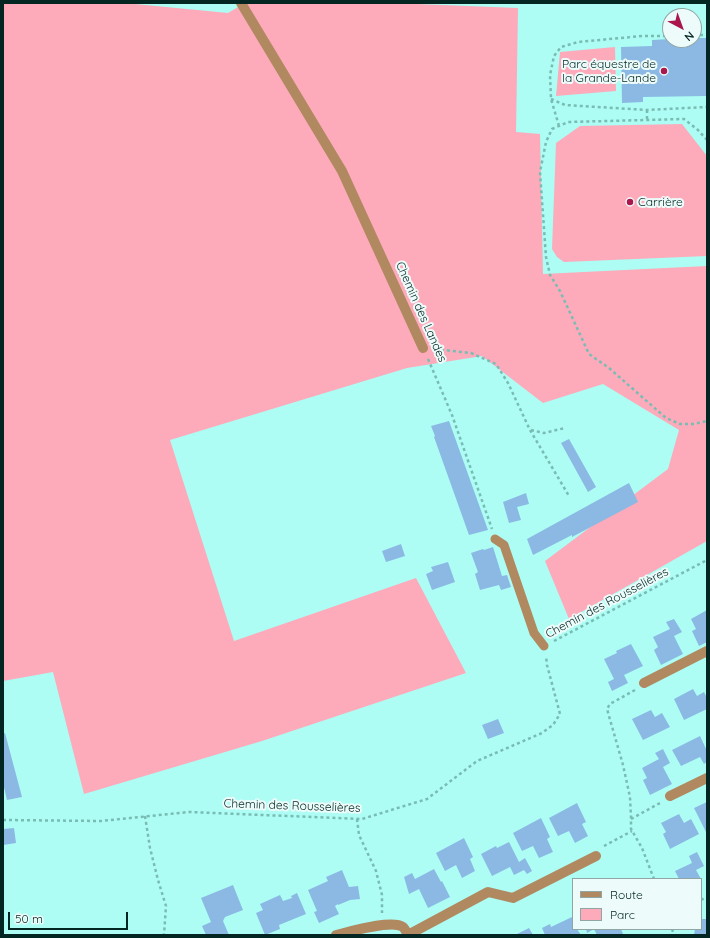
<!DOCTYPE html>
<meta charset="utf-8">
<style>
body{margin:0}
#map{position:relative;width:710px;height:938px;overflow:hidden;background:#adfdf4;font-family:Quicksand,sans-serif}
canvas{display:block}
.frame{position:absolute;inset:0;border:4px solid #032623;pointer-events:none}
.legend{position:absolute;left:572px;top:878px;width:130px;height:52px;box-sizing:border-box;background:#edfcfa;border:1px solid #8fa6a4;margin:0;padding:5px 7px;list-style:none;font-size:12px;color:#032623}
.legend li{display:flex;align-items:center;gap:8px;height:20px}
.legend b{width:20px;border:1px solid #8fa6a4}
.north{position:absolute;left:662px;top:8px;width:40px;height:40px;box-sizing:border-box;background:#edfcfa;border:1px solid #8fa6a4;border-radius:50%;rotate:139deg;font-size:11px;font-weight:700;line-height:16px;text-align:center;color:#032623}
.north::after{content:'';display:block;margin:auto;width:14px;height:18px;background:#aa174c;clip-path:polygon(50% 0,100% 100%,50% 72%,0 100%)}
.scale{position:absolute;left:8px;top:912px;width:120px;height:18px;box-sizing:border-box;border:2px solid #032623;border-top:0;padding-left:5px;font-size:12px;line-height:14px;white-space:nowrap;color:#032623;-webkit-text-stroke:3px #edfcfa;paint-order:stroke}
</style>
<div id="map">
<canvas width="710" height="938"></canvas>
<div class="frame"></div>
<ul class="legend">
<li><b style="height:5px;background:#b18960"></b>Route</li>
<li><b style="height:11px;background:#fdaaba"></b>Parc</li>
</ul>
<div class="north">N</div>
<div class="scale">50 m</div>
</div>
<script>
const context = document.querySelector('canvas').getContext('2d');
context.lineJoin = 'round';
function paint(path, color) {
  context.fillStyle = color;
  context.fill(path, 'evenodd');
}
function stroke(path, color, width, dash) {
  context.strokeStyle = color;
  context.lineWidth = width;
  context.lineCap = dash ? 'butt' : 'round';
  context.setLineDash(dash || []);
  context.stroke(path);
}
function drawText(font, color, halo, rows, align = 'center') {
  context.font = font + ' Quicksand,sans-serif';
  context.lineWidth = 4;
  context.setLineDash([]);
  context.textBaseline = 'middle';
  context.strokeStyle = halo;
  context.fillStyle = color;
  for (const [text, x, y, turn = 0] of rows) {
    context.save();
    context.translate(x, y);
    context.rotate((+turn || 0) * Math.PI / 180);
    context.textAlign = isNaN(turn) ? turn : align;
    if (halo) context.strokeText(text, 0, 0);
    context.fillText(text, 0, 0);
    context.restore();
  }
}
const green = new Path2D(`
 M3,3h122l103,10 17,-10h147l126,5 -2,124 24,2 3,140 164,-8v275l-138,78 -24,-58 123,-92 11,-39 -76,-46 -60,19 -61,-47 -75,12 -237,72 64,201 182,-63 50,95 -204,68 -178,53 -31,-122 -50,9z
 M615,47l1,44 -60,5 4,-44z
 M682,124l25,32v100l-143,6 -7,-5 -5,-8 4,-106 24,-17z`);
const building = new Path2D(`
 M694,38h13v58l-64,1v5l-21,1 -1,-56 31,-1v-6l18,-1v1h24z
 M449,421l39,109 -19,5 -35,-98 1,-1 -4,-10z
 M569,439l27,48 -8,5 -27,-49z
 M629,483l9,19 -66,35v-2l-39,20 -6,-16z
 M526,493l3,11 -12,3 4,13 -12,3 -6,-21z
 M401,544l4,12 -19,6 -4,-11z
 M493,547l9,29 5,-1 4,12 -10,3 -2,-5 -19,5 -5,-16 3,-2 -7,-19 12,-4 1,1z
 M448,562l7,20 -23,8 -6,-16 7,-3 -2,-4z
 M707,610v32l-8,4 -7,-15 4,-2 -5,-10z
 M674,619l8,13 -8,4 9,18 -22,11 -7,-15 4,-3 -5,-10 17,-8 -4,-7z
 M631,644l12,22 -19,9 4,8 -16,8 -4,-9 6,-3 -10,-20 13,-6 -1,-2z
 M693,689l4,7 7,-4 3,6v11l-23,11 -10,-21z
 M651,710l4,7 7,-4 8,14 -27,13 -11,-21z
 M498,719l6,14 -16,6 -6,-14z
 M5,733l17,64 -15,3 -4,-17v-49z
 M700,736l7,15v11l-3,2 -4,-7 -19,9 -9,-16z
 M663,749l7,14 -7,4 9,17 -22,11 -7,-15 4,-2 -5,-10 17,-9 -4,-6z
 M707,802v32l-13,-26z
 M577,803l9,19 -4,2 6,12 -13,7 -6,-12 -11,5 -9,-18z
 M679,814l5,9 7,-4 8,15 -29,15 -7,-15 3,-2 -5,-9z
 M541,818l9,19 -3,2 6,13 -14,6 -6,-12 -11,5 -9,-18z
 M14,828l2,15 -13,2v-16z
 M464,838l9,19 -3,2 5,12 -13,7 -6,-13 -11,6 -9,-18z
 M509,842l10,20 6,-4 7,13 -5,3 -3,-4 -10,5 -4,-8 -18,9 -11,-22 15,-8 1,2z
 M697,852l7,14 -8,4 5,9h-22l-4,-8 17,-8 -3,-7z
 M434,869l7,13 1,-1 8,16 -22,11 -9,-19 -10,5 -5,-17 8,-4 3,6z
 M342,870l7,17 9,-1 2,13 -10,1 -12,5v-1l-3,2 4,8 -20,9 -5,-11 3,-1 -9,-21 20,-9 -2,-4z
 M233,885l10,25 -18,7 -2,4 6,14h-23l-4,-9 9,-4 -10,-24z
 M297,893l9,21 -27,11 1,4 -15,6 -9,-22 7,-3 -3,-6 20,-9 3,6 9,-3 -1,-2z
 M572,917l1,3v9h4l4,6h-36l-3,-7 8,-4 1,3z
 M701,919h6v16h-13l1,-6h6z
 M529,928l4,7h-18z
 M586,929h35l2,5 -2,1h-24l-3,-6 -7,4z`);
const path = new Path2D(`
 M694,35h13
 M551,99l14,6 82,5 60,-3
 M647,110v10
 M559,126l-8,-27 -1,-24 4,-19 7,-9 17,-5 64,-6h28
 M707,140l-9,-10 -14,-11 -116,3 -16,7 -6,13 -6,30 6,85 4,18 10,16 29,63 20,14 57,50 14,6h14l13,-3
 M435,349l36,4 25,11 12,19 22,47 39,66
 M428,359l24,56 40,114
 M531,430l13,3 21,-5
 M554,641l153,-81
 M635,690l-25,14 -3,5 16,56 7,32 1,20v12l11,19 12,31
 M145,816l5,32 8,32 8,26 -2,29
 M357,819l2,16 17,36 6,24v18
 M631,819l29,-16
 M3,820l98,1 88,-9 173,7 65,-20 50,-38 65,-28 11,-8 7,-11 -13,-49 -1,-9
 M604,846l28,-15
 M701,900l6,-3
 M672,929l2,6`);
const service = new Path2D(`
 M495,539l9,6 30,88 10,13`);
const minor = new Path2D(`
 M241,3l101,168 81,177
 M644,683l63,-32
 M670,796l37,-18
 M336,935c13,-3 56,-16 67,-8 2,2 4,6 5,8
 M408,935l80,-43 25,6 83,-42`);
const markers = [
 [664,71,4,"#aa174c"],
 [630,202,4,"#aa174c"]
];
const poiNames = [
 ["Parc équestre de",656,64],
 ["la Grande-Lande",656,78],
 ["Carrière",638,202,"left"]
];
const streetNames = [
 ["Chemin des Landes",421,312,66],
 ["Chemin des Rousselières",607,603,-28],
 ["Chemin des Rousselières",292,806,2]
];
paint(green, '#fdaaba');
paint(building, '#8bb9e4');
stroke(path, '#79bcb4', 2.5, [3, 3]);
stroke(service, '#b18960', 9);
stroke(minor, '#b18960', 10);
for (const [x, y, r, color] of markers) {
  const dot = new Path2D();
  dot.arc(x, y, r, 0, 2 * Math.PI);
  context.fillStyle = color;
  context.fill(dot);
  stroke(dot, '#edfcfa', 1.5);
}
drawText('12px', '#032623', '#edfcfa', poiNames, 'right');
drawText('12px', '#032623', '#edfcfa', streetNames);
</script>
